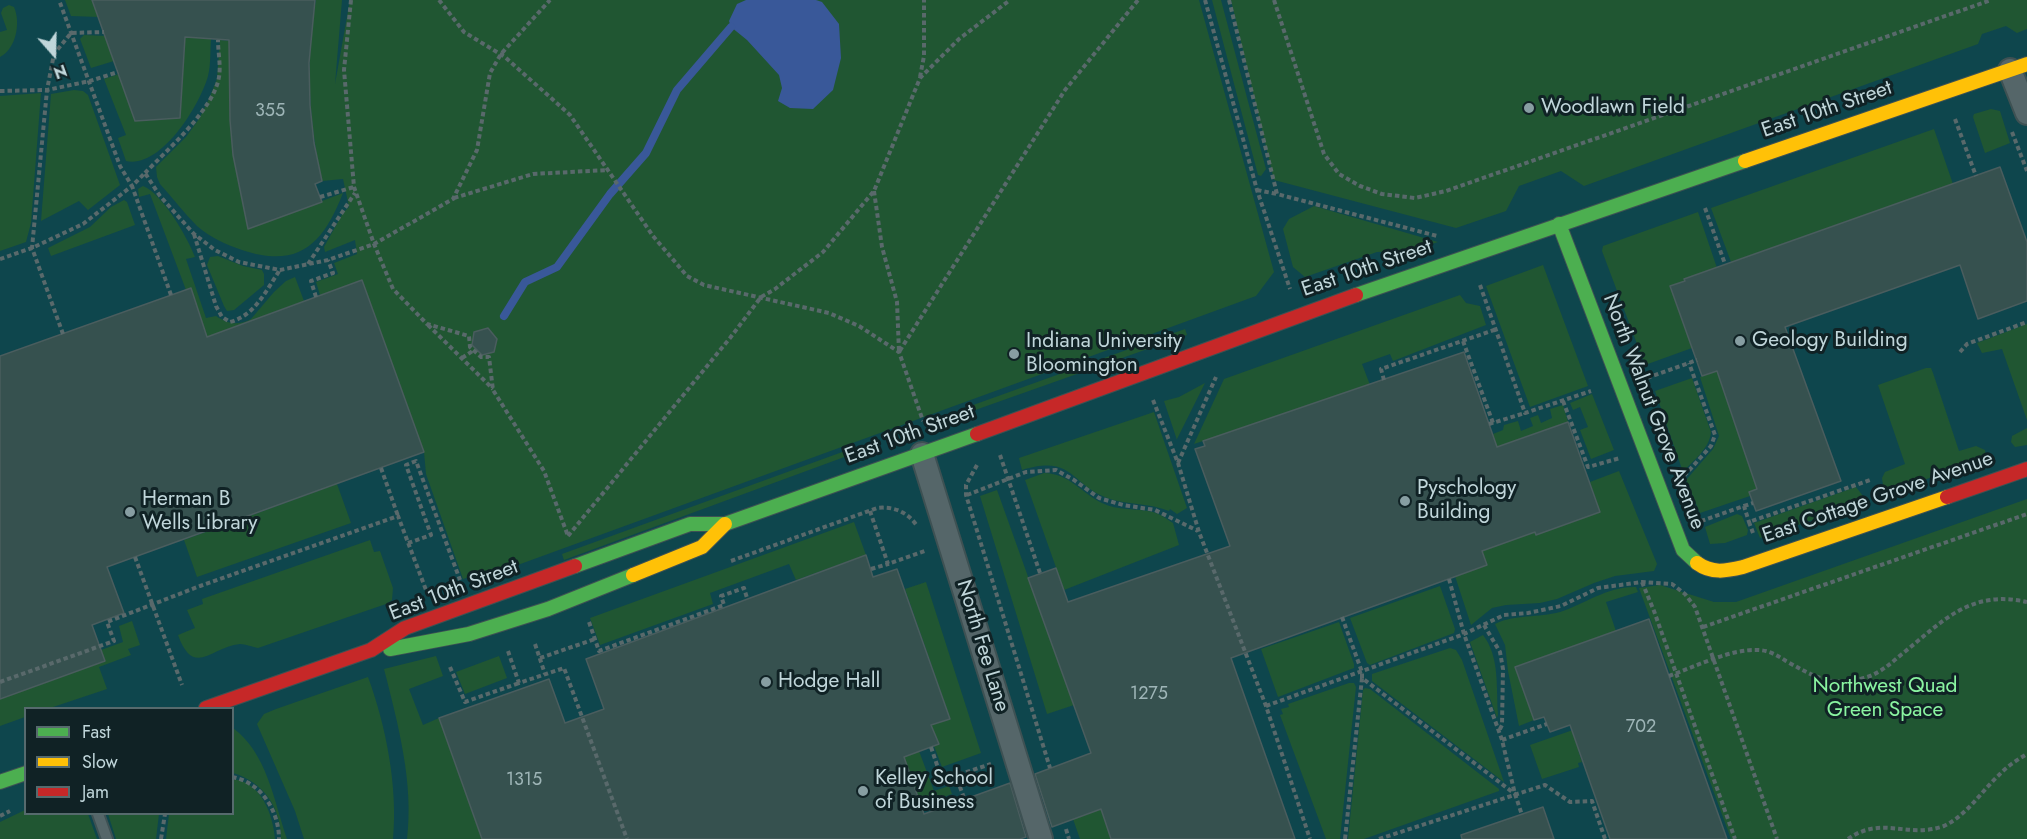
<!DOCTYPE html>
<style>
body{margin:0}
#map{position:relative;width:2027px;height:839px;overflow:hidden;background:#1d3639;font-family:Jost,sans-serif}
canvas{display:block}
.legend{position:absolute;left:24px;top:707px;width:210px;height:108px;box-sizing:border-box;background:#102225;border:2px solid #566a6d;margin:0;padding:8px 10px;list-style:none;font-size:18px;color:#c0d6da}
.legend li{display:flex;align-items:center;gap:12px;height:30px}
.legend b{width:30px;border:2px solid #566a6d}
.north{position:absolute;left:24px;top:24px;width:60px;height:60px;-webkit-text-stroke:4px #102225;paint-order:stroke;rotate:160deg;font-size:16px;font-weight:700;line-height:24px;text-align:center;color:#c0d6da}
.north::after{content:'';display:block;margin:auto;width:21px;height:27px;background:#c0d6da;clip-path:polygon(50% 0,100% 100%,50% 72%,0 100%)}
</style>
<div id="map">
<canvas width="2027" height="839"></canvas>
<ul class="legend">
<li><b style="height:8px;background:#4caf50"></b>Fast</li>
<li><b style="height:8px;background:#ffc107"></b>Slow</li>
<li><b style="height:8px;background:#c62828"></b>Jam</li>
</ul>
<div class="north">N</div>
</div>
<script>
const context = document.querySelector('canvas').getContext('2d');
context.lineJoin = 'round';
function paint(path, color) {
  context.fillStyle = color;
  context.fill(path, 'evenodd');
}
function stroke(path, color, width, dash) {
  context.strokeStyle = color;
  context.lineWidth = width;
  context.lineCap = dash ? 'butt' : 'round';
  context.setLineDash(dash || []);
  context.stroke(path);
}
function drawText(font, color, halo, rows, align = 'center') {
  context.font = font + ' Jost,sans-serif';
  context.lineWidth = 6;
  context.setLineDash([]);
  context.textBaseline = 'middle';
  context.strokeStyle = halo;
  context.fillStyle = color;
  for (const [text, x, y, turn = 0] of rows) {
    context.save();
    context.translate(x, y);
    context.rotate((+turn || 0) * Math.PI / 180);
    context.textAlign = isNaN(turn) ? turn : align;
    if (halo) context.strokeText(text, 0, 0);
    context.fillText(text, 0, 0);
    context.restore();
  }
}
const built = new Path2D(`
 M0,0h2027v839h-2027zM26,708h206v106h-206z`);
const green = new Path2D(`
 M65,0h27l7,17 -28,-1z
 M316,0h26l-7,84 15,-84h849l75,272 -18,24 -774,282 -9,-2 -10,3 -37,-105 -2,-22 -62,-171 -42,14 -4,-13 22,-8 -4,-11 23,-9 -2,-14 -30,12 -1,-5 19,-34 6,-6 -6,-28 -21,2c-13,-60 -17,-120 -6,-181z
 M1212,0h9l45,169 -5,7 -3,-1z
 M1231,0h796v29l-10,4 -11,-7 -24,8 -4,10 -394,142 -23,-15 -42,15 -13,25 -50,17 -182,-48z
 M9,5l5,2c7,16 2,42 -14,50v-25l7,-2 -6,-17 2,-5z
 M84,35l22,1 8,25 -23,7 -11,-29z
 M185,37l26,2c-1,12 0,26 -3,37 -8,29 -47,93 -82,85l-8,-23 8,-3 -22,-56 15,-5 61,44z
 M220,40l9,1 1,79 3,35 15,74 95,-36c-20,51 -44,76 -101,57 -17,-6 -31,-12 -45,-24 -13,-13 -24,-28 -37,-42l-3,-7 -1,-10 30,-30 13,-18 10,-20 8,-20z
 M74,90l9,1 5,4 32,90 -32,25 -9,-9 -38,20 10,-127z
 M41,93l-10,130 -5,19 -26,9v-155z
 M1991,109l9,2 10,32 -25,10 -12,-36 1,-3z
 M1934,129l19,55 -222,78 -20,-54z
 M143,186c19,7 45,52 52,71l-9,2 20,59 10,-2c12,8 22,10 35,3l23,-27 12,-11 9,-4 9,24 -97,36 -16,-48 -5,1 -36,-96 -11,3 -1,-8z
 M124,200l3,2 8,23 -84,31 -3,-8 42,-21 21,-20z
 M1314,206l124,36 -26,9 -35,1 -72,25 -12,-10 -10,-38 6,-10z
 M1698,212l19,56 -32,13 7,67 -47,17 -43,-114 1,-5z
 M218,256l25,10 19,4 2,4v11l-30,25 -7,1 -3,-5 -17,-41 3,-8z
 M1543,265l45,121 -58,21 -44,-121z
 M1460,295l6,8 14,3 6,19 -93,36 -3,-7 -28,10 8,21 -176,59 30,-65z
 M2027,324v96l-25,-71 -20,4 -5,-10z
 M1185,329l2,6 -223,79 -2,-5z
 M1926,368h5l2,5 26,78 17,-5 9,4 1,7 -3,3 -92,31 -8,-6 -1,-7 3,-6 20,-8 -27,-79z
 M1717,371l40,118 -8,3 1,4 -50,17 -14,-33 27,-31 6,-13 -19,-59z
 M1692,378l19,54c-1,16 -18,29 -28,40l-28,-81z
 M1205,383l-28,56v1l-13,-39 15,-4z
 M1592,394l22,56 -23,9 -11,-29 8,-3 -8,-20 -7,3 -3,-7z
 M1563,405l5,17 -71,25 -4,-13 10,-4 1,-5 14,-4 3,10 12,-5 -3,-8 8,-3 3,8 11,-5 -2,-9z
 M1154,412l33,96 -10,6 -7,-5 -1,2c-20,-8 -40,-6 -59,-12 -40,-13 -35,-45 -88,-29l-3,-12z
 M2027,428v17l-12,2 -4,-5 1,-6z
 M856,447l2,5 -294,108 -2,-6z
 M1619,471l38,93 -3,7 -39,5 -21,7 -37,16 -17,4 -34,2 -14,3 -21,17 -16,-49 32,-11 -5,-14 53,-19 1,3 64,-23 -10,-30z
 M1044,473c25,0 37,20 58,30 16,8 34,5 51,9 7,2 14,7 20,11l6,22 -115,45 -39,-110z
 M337,484l14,39 -154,54 -13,-37z
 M1856,487l7,9 -1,7 -102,35 -6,-15z
 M997,490l77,215 -27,9 -67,-218z
 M2027,499v340h-296l-92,-251 21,-3 54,17h22z
 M1737,514l5,2 6,14 -1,5 -22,8 -15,1 -5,-17z
 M854,522l12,33 -70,25 -7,-16 -79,29 3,11 -113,41 -10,-27z
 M370,540l4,12 6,-1 13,37 -1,12 -6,4 -128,44c-5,-1 -13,-4 -18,-4 -28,2 -46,35 -62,-9l17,-7 -8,-18 16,-6 -1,-5z
 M926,582l55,171 -39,14 -8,-21 5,-2 -8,-19 19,-7 -45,-129z
 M1440,586l15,43 -1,4 -84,32 -3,-2 -17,-45z
 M1636,587l2,5 -32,10 10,29 -101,36 19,53 -15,6 -11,-55 -3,-26 -10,-21c20,-10 43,-6 65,-12 25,-8 48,-26 76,-25z
 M132,621l8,24 -12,4 3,6 -32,12 8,22 -57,19h-24l-1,9 -25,9v-27l105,-38 -4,-11 22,-8 -4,-16z
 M1339,622l15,42v4l-76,29 -17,-48z
 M1483,635c17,22 13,52 15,79l-1,4 -27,-76z
 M1450,648l6,2 6,10 42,122 -132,-101v-7z
 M436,656l7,20 -34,13 14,36 16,-7 43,121h-75c7,-56 -9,-115 -23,-170z
 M499,656l8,22 -42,16 -9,-22z
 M368,677c18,49 30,110 25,162h-89l-9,-28 -38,-87 7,-10 12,-5z
 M1349,683h5l2,4 -16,152h-14l-46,-124 3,-1 -2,-5 8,-2 -1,-3z
 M1365,688l5,1 129,100v2l-135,48h-16l15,-149z
 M1590,724l7,20 -19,6 4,12 -4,1 1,4 -37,12 -12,-34z
 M233,728c34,25 41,73 54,111h-6c0,-32 -18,-57 -48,-66z
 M919,751l15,40 15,-5 3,8 -31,11c-9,-26 -6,-35 -36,-41z
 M233,779c28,3 40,35 42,60h-109l3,-25h63z
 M1103,808l8,31h-31l-7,-20z
 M25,810l1,4h62l9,25h-97v-17z
 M108,814h51l-3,25h-40z`);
const water = new Path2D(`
 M746,0h70l6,2 17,22 2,34 -8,32 -20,19 -23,-1 -12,-7 4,-13 -3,-13 -32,-35 -16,-13 -2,-6 8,-17z`);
const stream = new Path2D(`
 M504,316l21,-34 32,-15 53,-73 36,-41 31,-63 54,-63`);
const building = new Path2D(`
 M92,0h223l-6,63 1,42 4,38 8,38 -7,3 7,18 -74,27 -15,-74 -3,-35 -1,-80 -44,-3 -5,81 -45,3z
 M2000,167l27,75v59l-49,18 -18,-54 -175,62 56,154 -85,30 -7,-19 8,-3 -40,-118 -15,5 -32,-90 15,-5 -1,-2z
 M362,280l62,172 -317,115 17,46 -32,12 13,36 -105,38v-343l191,-68 16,49z
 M488,328l9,11 -3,13 -12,3 -10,-10 2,-13z
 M1464,352l33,95 71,-25 32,90 -64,23 -1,-3 -53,19 5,14 -256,93 64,181h-184l-10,-30 -49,18 -17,-53 56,-21 -63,-175 28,-10 12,34 162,-56 -35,-97 10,-3 -2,-5z
 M866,555l7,22 24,-8 53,150 -19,6 8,19 -35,13 20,57 86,-31 16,54 -6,2h-538l-43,-121 110,-39 16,44 39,-14 -18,-50z
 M1649,619l20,57 58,163h-117l-40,-114 -20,7 -6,-15 -10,3 -19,-53z
 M1543,807l11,32h-92l-1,-4z`);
const path = new Path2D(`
 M351,0l-7,70 10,117 20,57 19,45 34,35 42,12 1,11 11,10h8l4,33 51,81 24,65
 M439,0l25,32 41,25 65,58 83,121 34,40 17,9 125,28 30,13 40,26 24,69
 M1205,0l52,190 33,99
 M1229,0l48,194 160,42
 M1274,0l50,154 15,20 21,12 22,8 33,4 31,-7 545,-191
 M920,77l4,-21v-56
 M0,91l47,-1 43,-9 28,-9
 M1955,119l21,57
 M2012,132l15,39
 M145,173c22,-23 69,-64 74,-96 2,-11 -1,-25 -1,-37
 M1257,190l20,4
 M874,191l8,56 15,55 2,50 166,-262 73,-90
 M320,197l34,-10
 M454,198l79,-24 75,-4
 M1705,208l20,56
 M194,234l22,72 6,11 8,5c26,-7 36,-32 50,-52
 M0,259l32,-11 51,-24 49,-38 -12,-20 -61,-166
 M308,264l47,-71
 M1480,285l45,128 66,-22
 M171,295l-39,-109 13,-13 15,23 34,38 21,16 24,12 41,8 48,-10 46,-16 79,-45 24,-49 13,-77 11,-19 49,-54
 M316,297l-5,-16 22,-8 -5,-13
 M428,325l65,64
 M63,334l-31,-86 15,-158 7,-36 17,-21 33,-1
 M1463,341l30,82
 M1960,352l7,-8 60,-22
 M462,358l12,-8
 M1647,378l50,-18
 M1384,380l-3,-11 113,-39
 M1153,400l25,63 21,69 67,174 44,133
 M1563,401l25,66 32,-9
 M1489,424l36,-11
 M1000,455l40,118
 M1178,463l38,-86
 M977,465l-11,20v10l84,273
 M381,468l17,48
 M1684,476l27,-30 4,-11 -26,-72
 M967,495l59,-23 30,-2 18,10 25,18 24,7 32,5 43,21
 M1744,506l9,-3
 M870,511l18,53 37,-13
 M1701,521l43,-15 5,16
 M1753,533l-4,-11 121,-42
 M568,536l162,-198 31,-41 14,-8 48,-37 51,-61 46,-113 39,-39 51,-39
 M408,543l23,-8 -25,-70 10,-4 44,119
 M135,557l47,128
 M731,561l146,-53c16,-2 31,4 40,18
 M871,569l17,-5
 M1449,579l15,55 38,106 13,54 7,21
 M1642,582l12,29 81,228
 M1342,617l20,55v6
 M589,622l10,29 125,-46 -3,-9 23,-8 3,10
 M1484,625l16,27 3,17 -1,56 -3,6
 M1703,627l324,-113
 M535,644l10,30
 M508,651l11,32 45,-15 63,171
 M540,658l55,-19
 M450,667l15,35 54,-19
 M1669,676c25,-9 61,-27 88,-26 11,0 20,5 29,11 27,15 46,27 78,17 15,-4 26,-14 38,-24 40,-32 68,-65 125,-52
 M0,682l114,-41 -7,-19 93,-36 198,-70 28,74
 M1266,706l198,-72 40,-19 24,-2 33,-7 37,-18 44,-6 30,2 13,10 10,13 82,232
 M1502,740l45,-16
 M931,747l11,33 49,-16
 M232,777c29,5 47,34 47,62
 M939,809l-1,-2 26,-9 -8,-22
 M0,816l10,-5
 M1066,829l3,10
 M161,839l4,-25
 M1345,839l17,-161 153,116
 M1379,839l166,-54 25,17 22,-1 13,38
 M1848,839c34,-24 59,0 96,-13 23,-11 36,-33 54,-50 8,-9 19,-16 29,-22`);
const lane = new Path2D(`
 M98,814l9,25`);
const street = new Path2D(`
 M2010,70l17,43
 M922,454l119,385`);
const fast = new Path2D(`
 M1559,224l124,326 14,13
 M1356,295l389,-134
 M575,566l115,-42h35l252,-90
 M390,649l79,-15 79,-25 85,-34
 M0,782l26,-9`);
const slow = new Path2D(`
 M1745,161l282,-97
 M1697,563c15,11 29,8 46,4l204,-70
 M633,575l69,-28 23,-23`);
const jam = new Path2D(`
 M977,434l379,-139
 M1947,497l80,-28
 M206,708l165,-58 34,-22 170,-62`);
const markers = [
 [1529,108,6,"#879ea2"],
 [1740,341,6,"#879ea2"],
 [1014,354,6,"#879ea2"],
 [1405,501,6,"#879ea2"],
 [130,512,6,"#879ea2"],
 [766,682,6,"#879ea2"],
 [863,791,6,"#879ea2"]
];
const numberNames = [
 ["355",270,112],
 ["1275",1149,695],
 ["702",1641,728],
 ["1315",524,781]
];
const poiNames = [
 ["Woodlawn Field",1541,108],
 ["Geology Building",1752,341],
 ["Indiana University",1026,342],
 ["Bloomington",1026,366],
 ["Pyschology",1417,489],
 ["Building",1417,513],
 ["Herman B",142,500],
 ["Wells Library",142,524],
 ["Hodge Hall",778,682],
 ["Kelley School",875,779],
 ["of Business",875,803]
];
const streetNames = [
 ["East 10th Street",1827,110,-19],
 ["East 10th Street",1367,269,-19],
 ["North Walnut Grove Avenue",1653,412,69],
 ["East 10th Street",910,435,-20],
 ["East Cottage Grove Avenue",1878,498,-19],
 ["East 10th Street",454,591,-21],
 ["North Fee Lane",982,646,73]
];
const parkNames = [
 ["Northwest Quad",1885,687],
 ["Green Space",1885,711]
];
paint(built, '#0e464d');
paint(green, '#205632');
paint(water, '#395899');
stroke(stream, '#395899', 8);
paint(building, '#36514f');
stroke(building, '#4a5d5e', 1.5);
stroke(lane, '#3e5153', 14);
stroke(street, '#3e5153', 26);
stroke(fast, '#3e5153', 16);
stroke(slow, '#3e5153', 16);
stroke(jam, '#3e5153', 16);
stroke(path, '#59696b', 4, [4.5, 3]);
stroke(lane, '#556669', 10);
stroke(street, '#556669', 22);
stroke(fast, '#4caf50', 14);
stroke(slow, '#ffc107', 14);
stroke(jam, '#c62828', 14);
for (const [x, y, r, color] of markers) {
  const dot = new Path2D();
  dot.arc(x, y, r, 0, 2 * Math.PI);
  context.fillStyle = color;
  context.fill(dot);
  stroke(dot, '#102225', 2);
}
drawText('18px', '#9eb5b7', null, numberNames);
drawText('21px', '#c0d6da', '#102225', poiNames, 'left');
drawText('21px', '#c0d6da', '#102225', streetNames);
drawText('21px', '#8af4a1', '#102225', parkNames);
</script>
